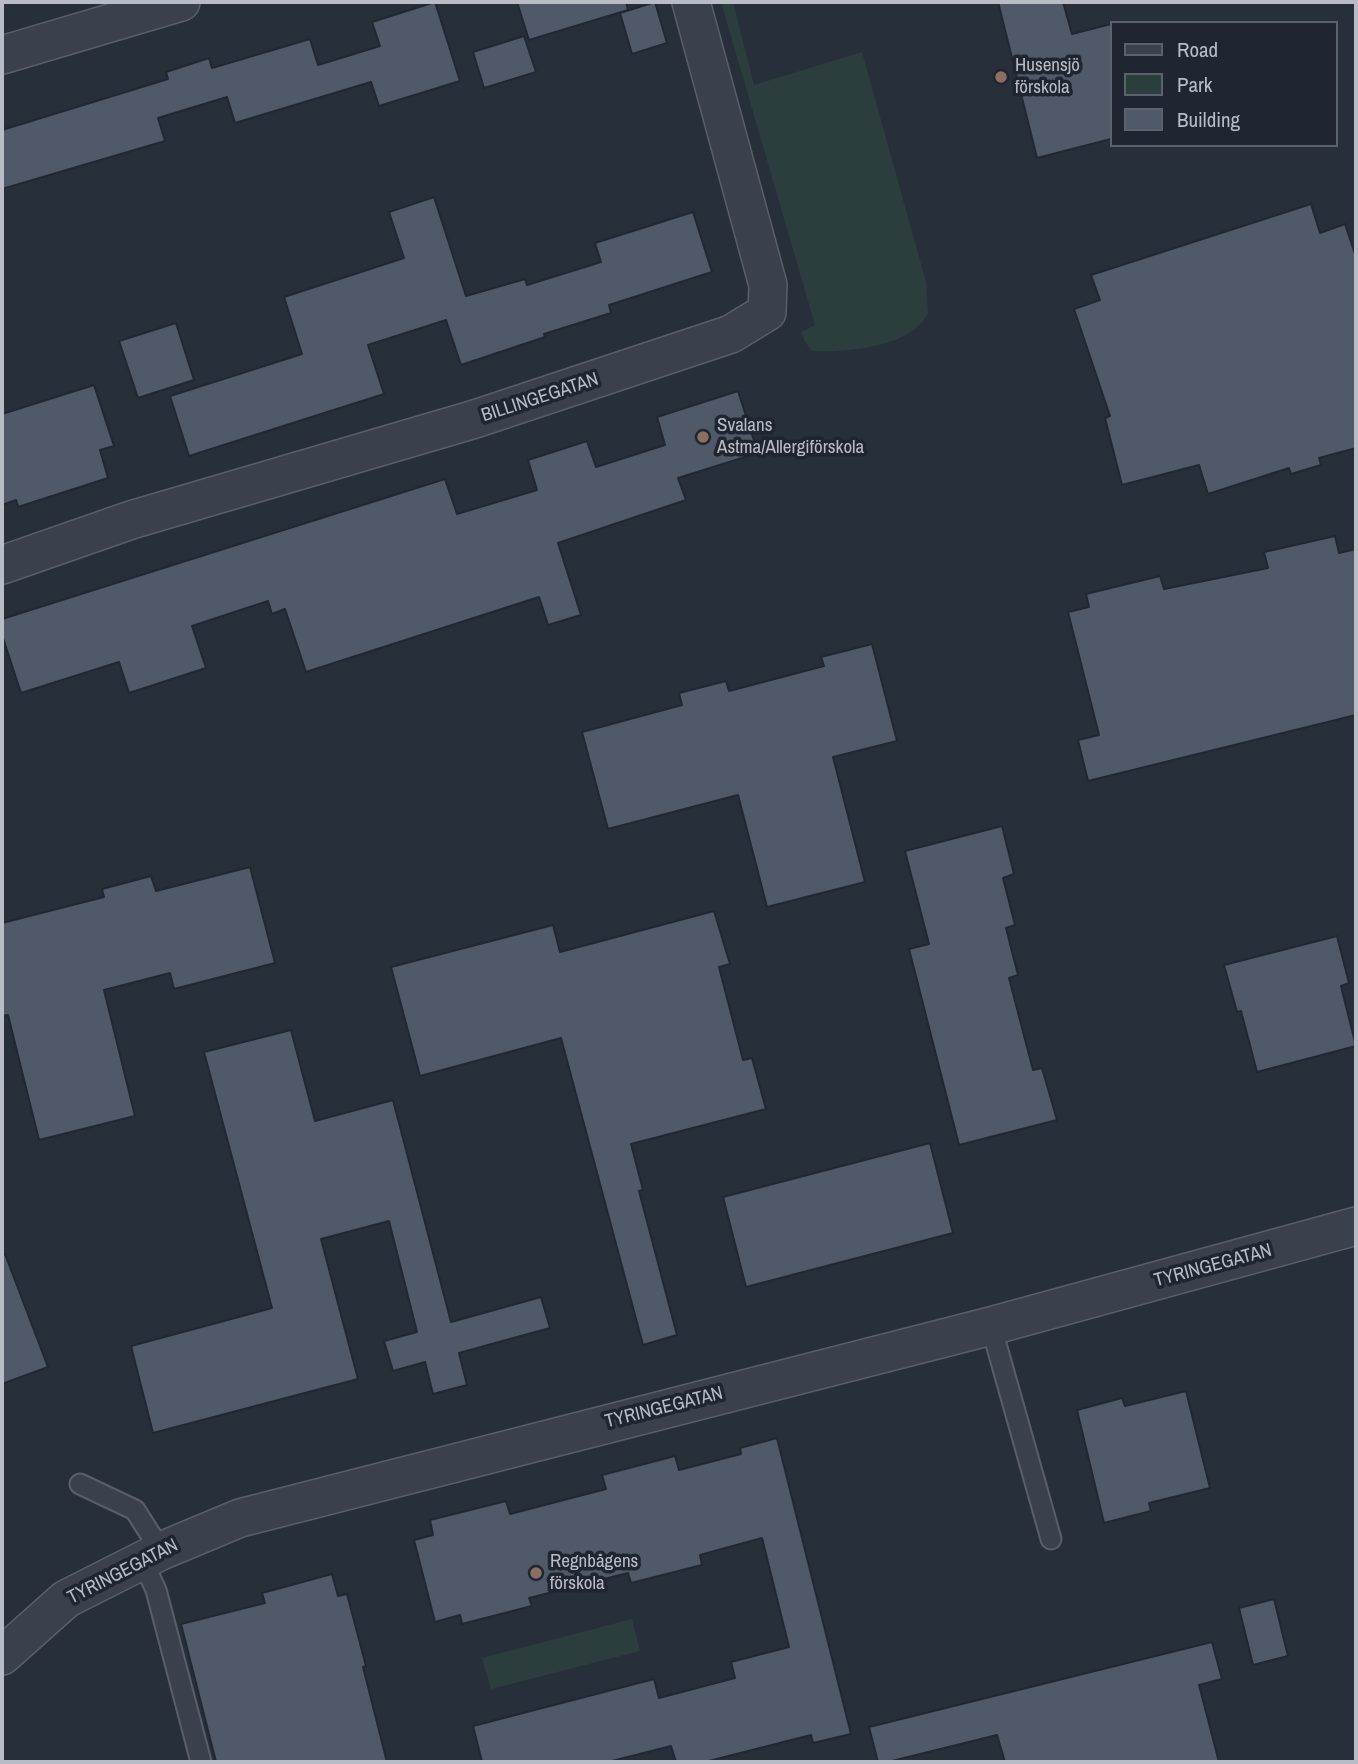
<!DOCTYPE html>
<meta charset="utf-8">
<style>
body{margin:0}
#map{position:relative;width:1358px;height:1764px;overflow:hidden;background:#272f3b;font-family:"Archivo Narrow",sans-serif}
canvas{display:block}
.frame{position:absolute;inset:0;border:4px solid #b7bcc7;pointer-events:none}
.legend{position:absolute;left:1110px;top:21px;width:228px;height:126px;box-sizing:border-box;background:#202631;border:2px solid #5c626d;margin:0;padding:9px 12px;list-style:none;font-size:21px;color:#b7bcc7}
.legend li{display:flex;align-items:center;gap:14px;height:35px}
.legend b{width:35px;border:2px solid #5c626d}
</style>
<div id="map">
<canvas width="1358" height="1764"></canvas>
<div class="frame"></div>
<ul class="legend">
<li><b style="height:9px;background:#3b414c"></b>Road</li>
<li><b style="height:19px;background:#2c3d3e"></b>Park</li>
<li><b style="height:19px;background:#505967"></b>Building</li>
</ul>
</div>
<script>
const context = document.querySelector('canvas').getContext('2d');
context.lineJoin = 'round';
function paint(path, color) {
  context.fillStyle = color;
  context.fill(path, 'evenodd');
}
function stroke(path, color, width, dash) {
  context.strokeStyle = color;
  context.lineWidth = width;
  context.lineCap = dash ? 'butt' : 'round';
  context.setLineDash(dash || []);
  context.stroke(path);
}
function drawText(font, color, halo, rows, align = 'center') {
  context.font = font + ' "Archivo Narrow",sans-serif';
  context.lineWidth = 7;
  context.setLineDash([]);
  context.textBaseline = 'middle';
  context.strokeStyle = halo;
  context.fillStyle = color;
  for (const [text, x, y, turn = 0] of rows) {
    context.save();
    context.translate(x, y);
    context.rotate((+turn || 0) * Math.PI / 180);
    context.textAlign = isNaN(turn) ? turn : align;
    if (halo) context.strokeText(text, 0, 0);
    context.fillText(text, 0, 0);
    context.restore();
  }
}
const green = new Path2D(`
 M721,2h12l21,83 108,-33 64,230 2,32c-4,5 -7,10 -11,13 -20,20 -77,26 -105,24l-7,-9 -4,-10 14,-7z
 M632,1619l8,32 -149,38 -9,-31z`);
const building = new Path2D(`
 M435,2l25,79 -81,25 -8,-24 -136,41 -8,-26 -69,21 7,23 -163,48v-59l166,-51 -2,-7 43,-14 3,10 98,-29 8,26 62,-19 -8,-24z
 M517,2h109l2,8 -99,30z
 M655,2l12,41 -35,11 -12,-41z
 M998,2h65l9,32 39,-10v115l-74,19z
 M524,36l12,36 -52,16 -11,-36z
 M434,197l32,99 59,-17 2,6 74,-23 -6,-19 98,-31 19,60 -103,33 2,8 -67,21 1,3 -84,28 -15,-45 -78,25 16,49 -195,62 -19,-60 132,-42 -18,-57 120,-39 -15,-46z
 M1311,204l9,29 25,-9 11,33v191l-37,10 2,7 -30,9 -2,-6 -81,26 -9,-29 -77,20 -17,-67 5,-2 -36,-107 26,-9 -9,-25z
 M176,323l18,57 -56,18 -19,-57z
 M94,385l20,61 -14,4 8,28 -90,29 -2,-7 -14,5v-91z
 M738,391l20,62 -80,25 8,22 -128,43 23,72 -33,10 -9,-28 -233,75 -21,-63 -13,5 -4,-13 -76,25 14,42 -77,25 -10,-31 -98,31 -19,-58v-16l443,-140 12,35 80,-24 -9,-30 59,-19 9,26 69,-22 -8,-28z
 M1335,536l4,17 17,-4v166l-268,66 -10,-41 21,-5 -31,-123 21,-5 -3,-13 74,-18 4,13 104,-21 -4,-16z
 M872,644l25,97 -64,16 32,125 -98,25 -29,-112 -130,34 -26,-97 100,-27 -3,-12 47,-12 3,10 95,-25 -3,-9z
 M1002,826l12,48 -11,4 12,47 -9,3 12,47 -9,3 24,92 9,-2 15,52 -98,25 -50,-196 20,-5 -24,-93z
 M250,867l25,96 -101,26 -4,-16 -66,17 31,126 -96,24 -31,-125 -6,1v-93l102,-26 -2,-8 49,-13 5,15z
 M714,911l16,53 -11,3 24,93 9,-2 14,51 -135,35 12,46 -4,1 38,144 -34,10 -82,-307 -141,38 -29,-109 162,-42 7,27z
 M1337,936l12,47 -8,3 15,60 -99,26 -16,-61 -4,1 -13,-47z
 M291,1030l24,91 78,-21 58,222 90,-25 9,31 -91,25 8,32 -34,9 -8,-32 -32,9 -9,-30 33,-9 -28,-111 -68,18 37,140 -205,54 -22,-87 141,-38 -68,-256z
 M930,1143l23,90 -207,54 -23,-90z
 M5,1254l43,113 -46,17v-129z
 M1186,1391l24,97 -61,15 2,8 -47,12 -27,-113 45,-12 3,8z
 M777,1438l74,296 -38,9 -2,-8 -106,27h-29l-5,-16 -63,16h-126l-9,-36 181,-47 5,19 76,-20 -4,-16 58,-15 -27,-109 -62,17 2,10 -71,18 -3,-10 -99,25 3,8 -70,18 -2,-9 -25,7 -21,-82 19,-5 -3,-15 76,-19 4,13 96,-25 -4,-14 73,-19 4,14 62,-16 -1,-6z
 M332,1574l6,22 9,-2 19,72 -3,1 24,95h-171l-35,-138 84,-21 -3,-10z
 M1274,1599l14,57 -35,9 -14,-57z
 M1212,1642l10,37 -23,6 20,77h-214l-8,-27 -109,27h-10l-9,-35z`);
const service = new Path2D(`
 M991,1326l60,213
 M80,1484l55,26 26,41
 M142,1560l14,30 45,172`);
const minor = new Path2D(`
 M2,55l179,-53
 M2,565l129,-45 344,-101 256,-85 36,-22 1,-27 -77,-283
 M2,1656l64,-57 95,-48 79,-33 751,-192 365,-100`);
const markers = [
 [1001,77,7,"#8d6e63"],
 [703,437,7,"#8d6e63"],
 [536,1573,7,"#8d6e63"]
];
const poiNames = [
 ["Husensjö",1015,66],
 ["förskola",1015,88],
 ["Svalans",717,426],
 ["Astma/Allergiförskola",717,448],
 ["Regnbågens",550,1562],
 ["förskola",550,1584]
];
const streetNames = [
 ["BILLINGEGATAN",540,398,-18],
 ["TYRINGEGATAN",1213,1266,-15],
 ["TYRINGEGATAN",664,1408,-14],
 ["TYRINGEGATAN",123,1572,-27]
];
paint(green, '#2c3d3e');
paint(building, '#505967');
stroke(building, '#222833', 2);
stroke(service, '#595f6a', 23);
stroke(minor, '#595f6a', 40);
stroke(service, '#3b414c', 19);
stroke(minor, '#3b414c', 37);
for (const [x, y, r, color] of markers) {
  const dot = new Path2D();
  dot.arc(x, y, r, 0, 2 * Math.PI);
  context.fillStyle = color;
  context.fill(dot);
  stroke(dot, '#202631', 2.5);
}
drawText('19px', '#b7bcc7', '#202631', poiNames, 'left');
drawText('19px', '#b7bcc7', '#202631', streetNames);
</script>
